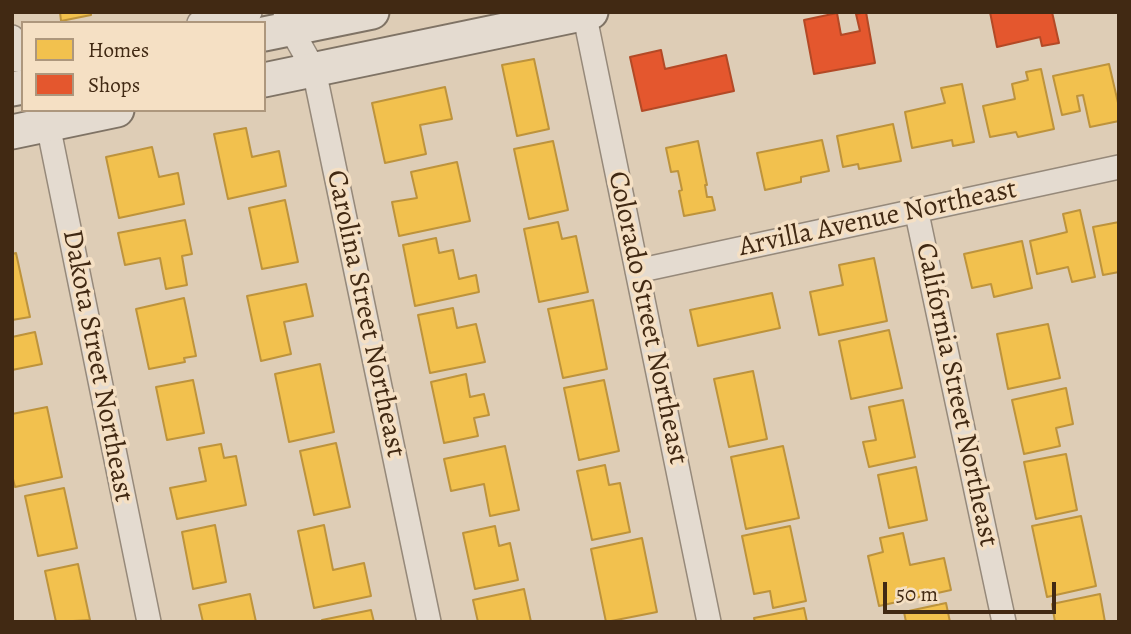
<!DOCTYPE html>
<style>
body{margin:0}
#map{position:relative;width:1131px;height:634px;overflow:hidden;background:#decdb6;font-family:Alegreya,serif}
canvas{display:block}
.frame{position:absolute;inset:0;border:14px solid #412913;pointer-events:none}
.legend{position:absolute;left:21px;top:21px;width:245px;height:91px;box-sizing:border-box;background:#f5e0c4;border:2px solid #ad977d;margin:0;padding:9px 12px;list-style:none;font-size:21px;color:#412913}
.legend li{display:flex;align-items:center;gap:14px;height:35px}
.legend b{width:35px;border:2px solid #ad977d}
.scale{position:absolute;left:883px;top:582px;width:173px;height:32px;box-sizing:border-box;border:4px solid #412913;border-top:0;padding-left:9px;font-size:21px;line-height:24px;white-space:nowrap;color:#412913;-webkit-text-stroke:5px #f5e0c4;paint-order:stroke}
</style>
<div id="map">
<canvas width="1131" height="634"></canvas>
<div class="frame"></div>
<ul class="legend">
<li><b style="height:19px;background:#f2c14e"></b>Homes</li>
<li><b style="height:19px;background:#e4572e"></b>Shops</li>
</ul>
<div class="scale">50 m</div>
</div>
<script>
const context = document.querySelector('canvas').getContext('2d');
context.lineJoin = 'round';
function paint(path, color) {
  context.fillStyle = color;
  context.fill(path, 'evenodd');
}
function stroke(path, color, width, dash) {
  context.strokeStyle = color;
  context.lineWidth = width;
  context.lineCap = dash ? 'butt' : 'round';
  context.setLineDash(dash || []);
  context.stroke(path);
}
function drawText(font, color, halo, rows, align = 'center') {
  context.font = font + ' Alegreya,serif';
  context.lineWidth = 7;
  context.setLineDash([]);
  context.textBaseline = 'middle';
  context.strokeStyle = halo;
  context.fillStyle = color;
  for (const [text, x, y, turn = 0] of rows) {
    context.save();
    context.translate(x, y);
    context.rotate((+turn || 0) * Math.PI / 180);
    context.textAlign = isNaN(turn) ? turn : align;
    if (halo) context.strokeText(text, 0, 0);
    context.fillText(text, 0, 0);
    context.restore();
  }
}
const homes = new Path2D(`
 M60,12h31v3l-30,6z
 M534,59l15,70 -32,7 -15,-71z
 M1109,64l10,43v14l-29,6 -7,-32 -6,1 3,15 -18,4 -9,-39z
 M1041,69l13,60 -36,8 -2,-5 -26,5 -7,-31 32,-7 -3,-15 16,-4 -2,-8z
 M962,84l12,58 -21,4 -1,-6 -40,8 -7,-36 40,-9 -4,-15z
 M445,87l7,32 -32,6 6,29 -41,9 -13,-60z
 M893,124l8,37 -42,8 -1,-5 -15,3 -6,-31z
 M246,128l6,29 27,-6 7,35 -58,13 -14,-65z
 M822,140l7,31 -28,6v5l-36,8 -8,-37z
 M553,141l15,69 -39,9 -15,-70z
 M698,141l9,44h-2l2,12h5l3,13 -31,6 -5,-25 3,-1 -4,-19 -7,1 -5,-24z
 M152,147l7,30 19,-4 6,31 -65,14 -13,-61z
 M457,162l13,59 -71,15 -7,-34 25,-4 -6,-26z
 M285,200l13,62 -36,7 -13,-61z
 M1080,210l15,67 -23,5 -4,-15 -31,7 -7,-33 37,-9 -4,-18z
 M185,220l7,34 -10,2 5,29 -21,4 -6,-31 -35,7 -7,-32z
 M558,222l4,17 14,-3 12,56 -49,10 -15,-73z
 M1119,222v50l-16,3 -10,-48z
 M436,238l3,15 14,-3 6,29 17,-4 3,17 -64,14 -12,-61z
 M1022,241l10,47 -38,9 -3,-13 -19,4 -8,-34z
 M16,253l14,64 -18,3v-66z
 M874,258l13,63 -68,14 -9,-43 33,-7 -4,-20z
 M306,284l7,32 -29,6 7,32 -30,7 -14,-65z
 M772,293l8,35 -82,18 -8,-36z
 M184,298l12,58 -12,2 1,4 -36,7 -13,-60z
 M593,300l14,69 -44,9 -15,-69z
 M453,308l4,20 19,-4 9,38 -55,11 -12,-58z
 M1048,324l12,54 -52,11 -11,-55z
 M889,330l13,58 -51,11 -12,-58z
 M35,332l7,32 -30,6v-33z
 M320,364l14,68 -45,10 -14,-68z
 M753,371l14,68 -38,8 -15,-68z
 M466,374l4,23 14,-3 5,21 -15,3 4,18 -34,7 -13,-61z
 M193,380l11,53 -37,7 -11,-53z
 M604,380l15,71 -40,9 -15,-72z
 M1066,388l7,36 -17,4 4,18 -36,8 -12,-54z
 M903,400l12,57 -46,10 -6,-25 13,-2 -7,-33z
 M47,407l15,70 -47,10 -3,-12v-61z
 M336,443l14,64 -36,8 -14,-64z
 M221,444l3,14 12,-2 10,49 -69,14 -7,-31 36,-7 -7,-33z
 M505,446l14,64 -29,6 -6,-32 -33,7 -7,-32z
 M783,446l16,72 -53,11 -15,-72z
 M1066,454l11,56 -41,9 -12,-57z
 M605,465l4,20 11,-2 10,49 -38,8 -15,-69z
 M916,467l11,53 -38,8 -11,-53z
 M64,488l13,60 -39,8 -13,-60z
 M1081,516l15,70 -49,11 -15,-71z
 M215,525l11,57 -33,7 -11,-57z
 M324,525l9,45 31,-7 7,33 -57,12 -16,-77z
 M495,526l4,20 11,-3 8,37 -43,9 -12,-56z
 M790,526l16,75 -33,7 -3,-17 -16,3 -12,-58z
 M903,533l7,32 34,-7 7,32 -72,16 -11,-50 15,-4 -3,-14z
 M642,538l15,74 -51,10 -15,-73z
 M78,564l12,56 -34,2 -11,-51z
 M524,589l7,33h-53l-5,-22z
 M250,594l6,28h-53l-4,-17z
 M1100,594l5,28h-50l-3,-18z
 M946,603l4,19h-44l-2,-10z
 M804,608l3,14h-52l-1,-4z
 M371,610l3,12h-52v-2z`);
const shops = new Path2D(`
 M866,12l9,51 -61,11 -10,-54 33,-7 4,22 19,-4 -4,-17z
 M990,12h62l7,31 -17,3 -2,-9 -43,10z
 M661,50l4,19 61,-14 8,36 -92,20 -12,-54z`);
const minor = new Path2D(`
 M285,12l6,17 23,41 115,552
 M584,12l125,610
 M199,23l51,-11
 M12,37l5,23
 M45,110l104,512
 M916,209l88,413
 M637,271l482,-104`);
const secondary = new Path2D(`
 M264,34l108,-22
 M264,80l327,-68
 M12,89l11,-2
 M12,132l105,-22`);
const streetNames = [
 ["Arvilla Avenue Northeast",878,219,-12],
 ["Carolina Street Northeast",365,314,78],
 ["Colorado Street Northeast",647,318,78],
 ["Dakota Street Northeast",97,366,79],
 ["California Street Northeast",956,395,78]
];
paint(homes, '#f2c14e');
stroke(homes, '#bd933c', 2);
paint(shops, '#e4572e');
stroke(shops, '#b34926', 2);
stroke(minor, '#96897a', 26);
stroke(secondary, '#7f7365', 37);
stroke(minor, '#e4dbd0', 23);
stroke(secondary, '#e4dbd0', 33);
drawText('28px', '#412913', '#f5e0c4', streetNames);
</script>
